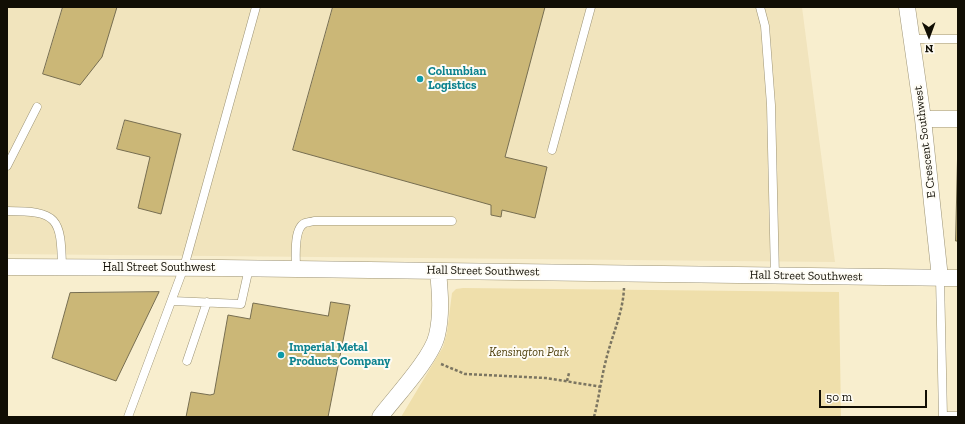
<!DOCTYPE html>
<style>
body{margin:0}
#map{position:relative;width:965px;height:424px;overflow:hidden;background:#f8eece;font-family:"Zilla Slab",serif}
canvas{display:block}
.frame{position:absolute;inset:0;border:8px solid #110e04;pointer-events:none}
.north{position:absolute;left:909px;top:16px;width:40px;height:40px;-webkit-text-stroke:3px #fefcf5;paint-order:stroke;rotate:179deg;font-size:11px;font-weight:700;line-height:16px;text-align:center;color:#110e04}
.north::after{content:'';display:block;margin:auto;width:14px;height:18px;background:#110e04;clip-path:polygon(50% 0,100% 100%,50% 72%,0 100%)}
.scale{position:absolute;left:819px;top:390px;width:108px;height:18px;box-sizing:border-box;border:2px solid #110e04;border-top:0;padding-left:5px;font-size:12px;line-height:14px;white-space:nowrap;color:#110e04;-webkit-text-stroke:3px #fefcf5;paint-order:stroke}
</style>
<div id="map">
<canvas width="965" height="424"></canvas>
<div class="frame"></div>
<div class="north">N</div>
<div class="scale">50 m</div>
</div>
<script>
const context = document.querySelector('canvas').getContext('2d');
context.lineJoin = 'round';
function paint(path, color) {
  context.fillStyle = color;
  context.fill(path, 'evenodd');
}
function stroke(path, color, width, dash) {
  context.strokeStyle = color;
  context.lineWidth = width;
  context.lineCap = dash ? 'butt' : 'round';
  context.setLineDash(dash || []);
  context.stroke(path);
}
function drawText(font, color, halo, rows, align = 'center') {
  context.font = font + ' "Zilla Slab",serif';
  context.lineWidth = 4;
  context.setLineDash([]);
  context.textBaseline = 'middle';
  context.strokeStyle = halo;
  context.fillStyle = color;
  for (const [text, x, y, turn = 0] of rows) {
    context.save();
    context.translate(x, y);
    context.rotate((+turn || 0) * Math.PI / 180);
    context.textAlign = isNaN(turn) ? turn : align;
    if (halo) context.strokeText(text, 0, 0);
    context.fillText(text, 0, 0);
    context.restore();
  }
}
const built = new Path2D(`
 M7,7h795l33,255 -828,-8z`);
const green = new Path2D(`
 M463,288l376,4 2,125h-440l42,-70 4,-15 5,-39 4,-4z`);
const building = new Path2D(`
 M63,7h54l-15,50 -22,28 -37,-11z
 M333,7h212l-40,150 42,10 -12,51 -33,-8 -1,7 -10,-2v-10l-198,-55z
 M125,120l56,14 -20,80 -23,-6 12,-51 -33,-8z
 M958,138v103h-2z
 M159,292l-43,89 -64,-23 18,-65z
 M331,302l19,3 -22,112h-142l5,-25 19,3 4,-1 14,-79 22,4 3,-16 75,13z`);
const path = new Path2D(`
 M441,364l24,10 81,4 56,9
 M567,381l2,-8
 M594,417c5,-19 7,-38 12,-57 6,-25 17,-47 18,-72`);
const service = new Path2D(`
 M760,7l5,19 6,79 4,171
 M911,39h47
 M552,150l39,-143
 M7,166l30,-59
 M7,211c51,0 54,7 55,56
 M296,269c0,-11 -3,-41 9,-46 2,-1 6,-1 9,-2h138
 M940,278l3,139
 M173,301l68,3 8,-36
 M187,361l20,-59
 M943,416h15
 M128,417l56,-150 72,-260`);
const minor = new Path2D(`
 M907,7l16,112 17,159
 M923,119h35
 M7,267l215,1 736,10
 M380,417c15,-20 52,-59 57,-82 5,-21 3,-43 1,-64`);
const markers = [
 [420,79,4,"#0f9aa8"],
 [281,355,4,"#0f9aa8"]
];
const cultureNames = [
 ["Columbian",428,72],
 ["Logistics",428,86],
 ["Imperial Metal",289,348],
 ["Products Company",289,362]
];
const streetNames = [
 ["E Crescent Southwest",925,142,-97],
 ["Hall Street Southwest",159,268],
 ["Hall Street Southwest",483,271,1],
 ["Hall Street Southwest",806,276,1]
];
const parkNames = [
 ["Kensington Park",529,353]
];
paint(built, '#f1e4bd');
paint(green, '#efdfab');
paint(building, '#cbb777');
stroke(building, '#776e51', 1);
stroke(service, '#9d9476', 9);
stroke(minor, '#9d9476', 17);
stroke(path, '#7b7561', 2.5, [3, 2]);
stroke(service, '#fff', 8);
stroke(minor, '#fff', 16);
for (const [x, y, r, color] of markers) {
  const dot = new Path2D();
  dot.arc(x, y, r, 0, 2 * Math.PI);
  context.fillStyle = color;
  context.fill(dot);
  stroke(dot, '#fefcf5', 1.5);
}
drawText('bold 12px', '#0d838f', '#fefcf5', cultureNames, 'left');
drawText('12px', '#110e04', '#fefcf5', streetNames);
drawText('italic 12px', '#50410e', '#fefcf5', parkNames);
</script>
